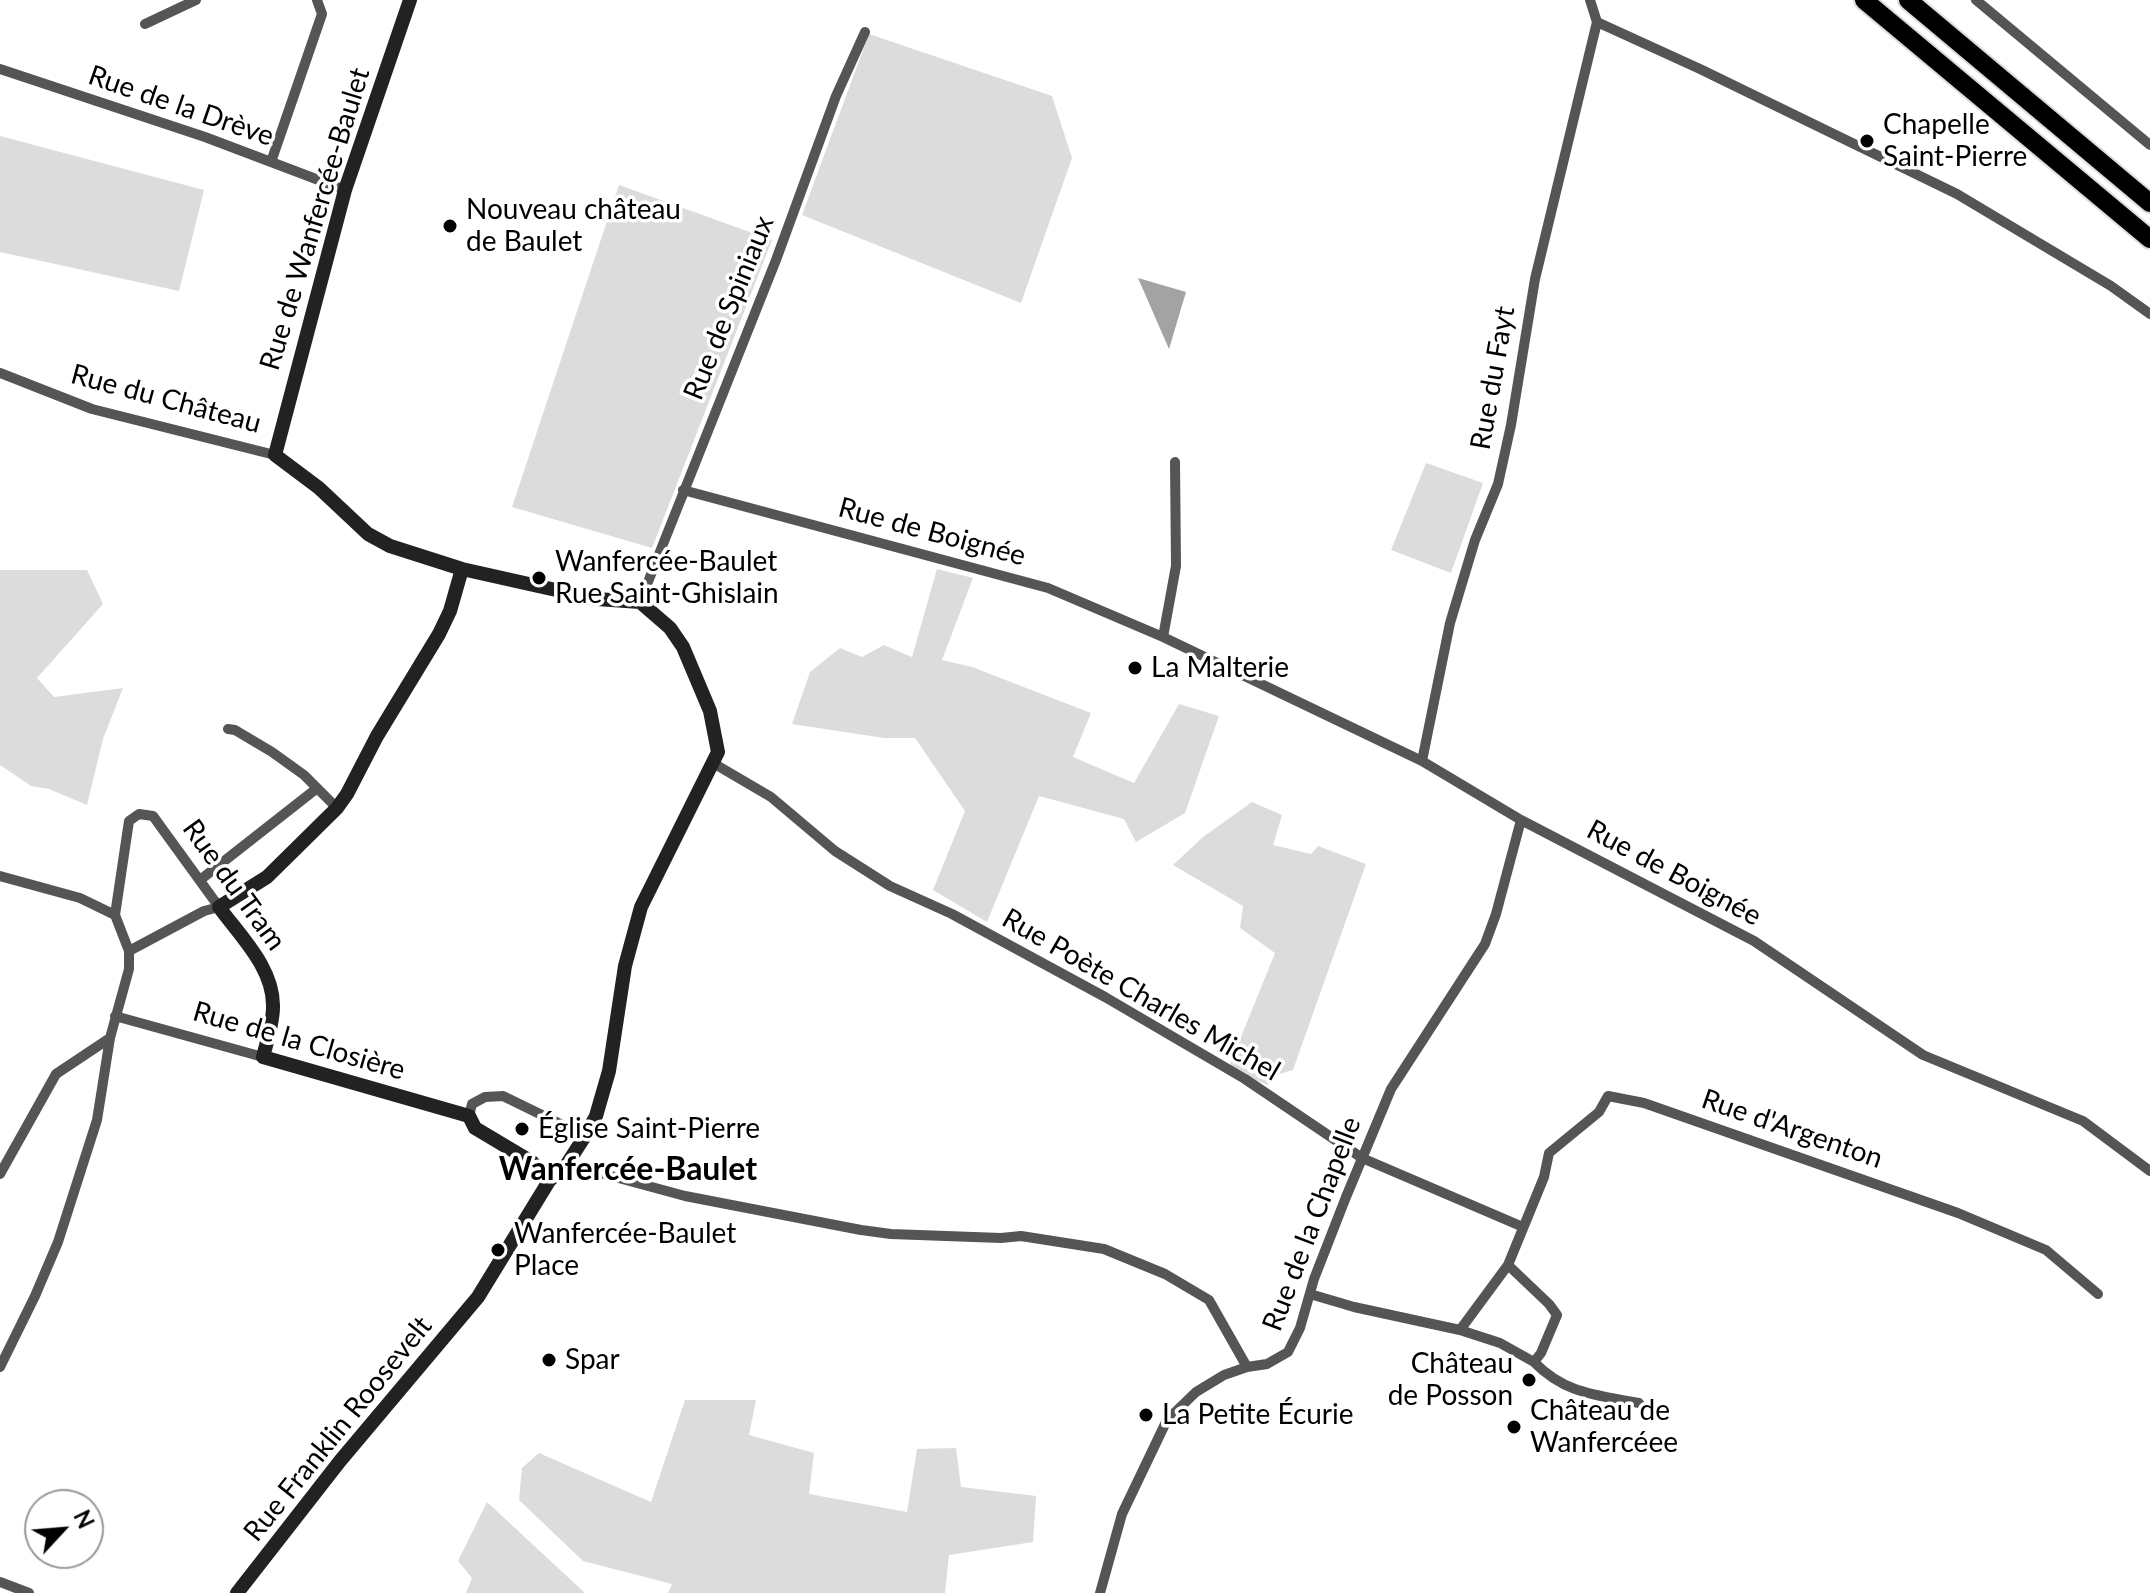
<!DOCTYPE html>
<meta charset="utf-8">
<style>
body{margin:0}
#map{position:relative;width:2150px;height:1593px;overflow:hidden;background:#fff;font-family:Lato,sans-serif}
canvas{display:block}
.north{position:absolute;left:24px;top:1489px;width:80px;height:80px;box-sizing:border-box;background:#fff;border:2px solid #999;border-radius:50%;rotate:64deg;font-size:22px;font-weight:700;line-height:32px;text-align:center;color:#000}
.north::after{content:'';display:block;margin:auto;width:28px;height:36px;background:#000;clip-path:polygon(50% 0,100% 100%,50% 72%,0 100%)}
</style>
<div id="map">
<canvas width="2150" height="1593"></canvas>
<div class="north">N</div>
</div>
<script>
const context = document.querySelector('canvas').getContext('2d');
context.lineJoin = 'round';
function paint(path, color) {
  context.fillStyle = color;
  context.fill(path, 'evenodd');
}
function stroke(path, color, width, dash) {
  context.strokeStyle = color;
  context.lineWidth = width;
  context.lineCap = dash ? 'butt' : 'round';
  context.setLineDash(dash || []);
  context.stroke(path);
}
function drawText(font, color, halo, rows, align = 'center') {
  context.font = font + ' Lato,sans-serif';
  context.lineWidth = 7;
  context.setLineDash([]);
  context.textBaseline = 'middle';
  context.strokeStyle = halo;
  context.fillStyle = color;
  for (const [text, x, y, turn = 0] of rows) {
    context.save();
    context.translate(x, y);
    context.rotate((+turn || 0) * Math.PI / 180);
    context.textAlign = isNaN(turn) ? turn : align;
    if (halo) context.strokeText(text, 0, 0);
    context.fillText(text, 0, 0);
    context.restore();
  }
}
const green = new Path2D(`
 M869,34l183,62 20,62 -51,145 -219,-88z
 M0,136l204,54 -25,101 -179,-39z
 M619,185l153,55 -120,308 -140,-41z
 M1426,463l57,20 -32,90 -60,-23z
 M937,569l36,9 -31,82 30,7 119,46 -18,44 61,26 45,-79 40,12 -34,97 -49,29 -12,-23 -85,-23 -52,126 -54,-32 32,-79 -50,-73h-31l-92,-14 18,-52 30,-24 22,9 22,-12 28,12z
 M0,570h87l16,34 -66,74 17,19 69,-9 -20,51 -16,66 -38,-16 -18,-3 -31,-21z
 M1252,802l30,13 -9,30 38,9 7,-8 48,18 -73,206 -21,6 -4,9 -40,-16 47,-116 -35,-25 3,-22 -70,-41 30,-28z
 M685,1400h71l-7,35 65,18 -5,41 98,18 10,-63 39,-1 5,39 75,9 -3,46 -84,13 -4,38h-277l4,-9 -89,-23 -64,-61 3,-32 17,-15 112,49z
 M487,1502l98,91h-119l6,-15 -14,-17z`);
const water = new Path2D(`
 M1138,278l48,14 -17,57z`);
const street = new Path2D(`
 M1976,0l174,145
 M1597,22l103,47 257,125 154,92 39,28
 M145,24l51,-24
 M0,69l205,68 140,53
 M271,162l51,-148 -5,-14
 M0,373l92,36 183,46
 M683,490l365,98 115,49 259,124 99,59 233,121 169,114 160,66 67,50
 M640,602l136,-342 60,-164 29,-64
 M1163,637l13,-71 -1,-104
 M228,729l7,1 37,22 32,23 33,33
 M1422,761l28,-138 25,-83 23,-56 13,-59 24,-146 62,-257 -7,-22
 M713,763l58,34 64,54 55,35 62,28 153,83 140,82 117,79 161,69
 M0,876l80,22 35,17 14,36v18l-19,69 -13,82 -39,122 -23,54 -35,71
 M200,880l116,-91
 M115,915l14,-94 10,-7 14,2 66,91 -15,4 -75,40
 M115,1016l148,41
 M469,1116l3,-12 13,-7 18,-1 82,40
 M567,1164l118,32 176,34 30,4 110,4 20,-2 83,13 61,25 44,26 38,67
 M0,1174l56,-100 54,-36
 M1310,1294l44,13 106,23 48,-65 36,-88 5,-24 50,-41 9,-16 36,7 314,110 88,37 52,44
 M1460,1330l40,13 34,19 7,-9 16,-38 -8,-11 -41,-39
 M1534,1362c31,32 63,33 105,41
 M0,1582l29,11
 M1100,1593l22,-79 45,-94 29,-28 28,-17 23,-8 20,-3 21,-12 12,-24 14,-49 32,-82 45,-108 94,-145 11,-30 25,-94`);
const secondary = new Path2D(`
 M462,569l-12,42 -11,23 -62,102 -30,58 -10,14 -70,69 -48,30c21,29 55,61 54,100 0,16 -6,34 -10,50l206,59 6,12 57,34 17,19
 M237,1593l103,-132 138,-164 71,-116 18,-17 18,-28 11,-20 13,-45 16,-105 16,-59 77,-155 -8,-41 -27,-64 -13,-19 -30,-26 -43,-3 -59,-13 -76,-17 -72,-23 -22,-12 -49,-46 -44,-33 70,-265 65,-190`);
const highway = new Path2D(`
 M1864,0l286,239
 M1908,0l242,203`);
const markers = [
 [1867,141,8,"#000"],
 [450,226,8,"#000"],
 [539,578,8,"#000"],
 [1135,668,8,"#000"],
 [522,1129,8,"#000"],
 [498,1250,8,"#000"],
 [549,1360,8,"#000"],
 [1529,1380,8,"#000"],
 [1146,1415,8,"#000"],
 [1514,1427,8,"#000"]
];
const streetNames = [
 ["Rue de la Drève",181,106,19],
 ["Rue de Wanfercée-Baulet",315,219,-73],
 ["Rue de Spiniaux",729,308,-68],
 ["Rue du Fayt",1493,378,-80],
 ["Rue du Château",166,399,15],
 ["Rue de Boignée",932,532,15],
 ["Rue de Boignée",1674,873,28],
 ["Rue du Tram",234,885,54],
 ["Rue Poète Charles Michel",1141,995,30],
 ["Rue de la Closière",299,1041,16],
 ["Rue d'Argenton",1792,1129,19],
 ["Rue de la Chapelle",1312,1224,-69],
 ["Rue Franklin Roosevelt",338,1429,-51]
];
const poiNames = [
 ["Chapelle",1883,125],
 ["Saint-Pierre",1883,157],
 ["Nouveau château",466,210],
 ["de Baulet",466,242],
 ["Wanfercée-Baulet",555,562],
 ["Rue Saint-Ghislain",555,594],
 ["La Malterie",1151,668],
 ["Église Saint-Pierre",538,1129],
 ["Wanfercée-Baulet",514,1234],
 ["Place",514,1266],
 ["Spar",565,1360],
 ["Château",1513,1364,"right"],
 ["de Posson",1513,1396,"right"],
 ["Château de",1530,1411],
 ["Wanfercéee",1530,1443],
 ["La Petite Écurie",1162,1415]
];
const quarterNames = [
 ["Wanfercée-Baulet",628,1170]
];
paint(green, '#dcdcdc');
paint(water, '#a3a3a3');
stroke(highway, '#dbdbdb', 22);
stroke(street, '#555', 10);
stroke(secondary, '#222', 14);
stroke(highway, '#000', 18);
for (const [x, y, r, color] of markers) {
  const dot = new Path2D();
  dot.arc(x, y, r, 0, 2 * Math.PI);
  context.fillStyle = color;
  context.fill(dot);
  stroke(dot, '#fff', 3);
}
drawText('28px', '#000', '#fff', streetNames);
drawText('28px', '#000', '#fff', poiNames, 'left');
drawText('bold 32px', '#000', '#fff', quarterNames);
</script>
